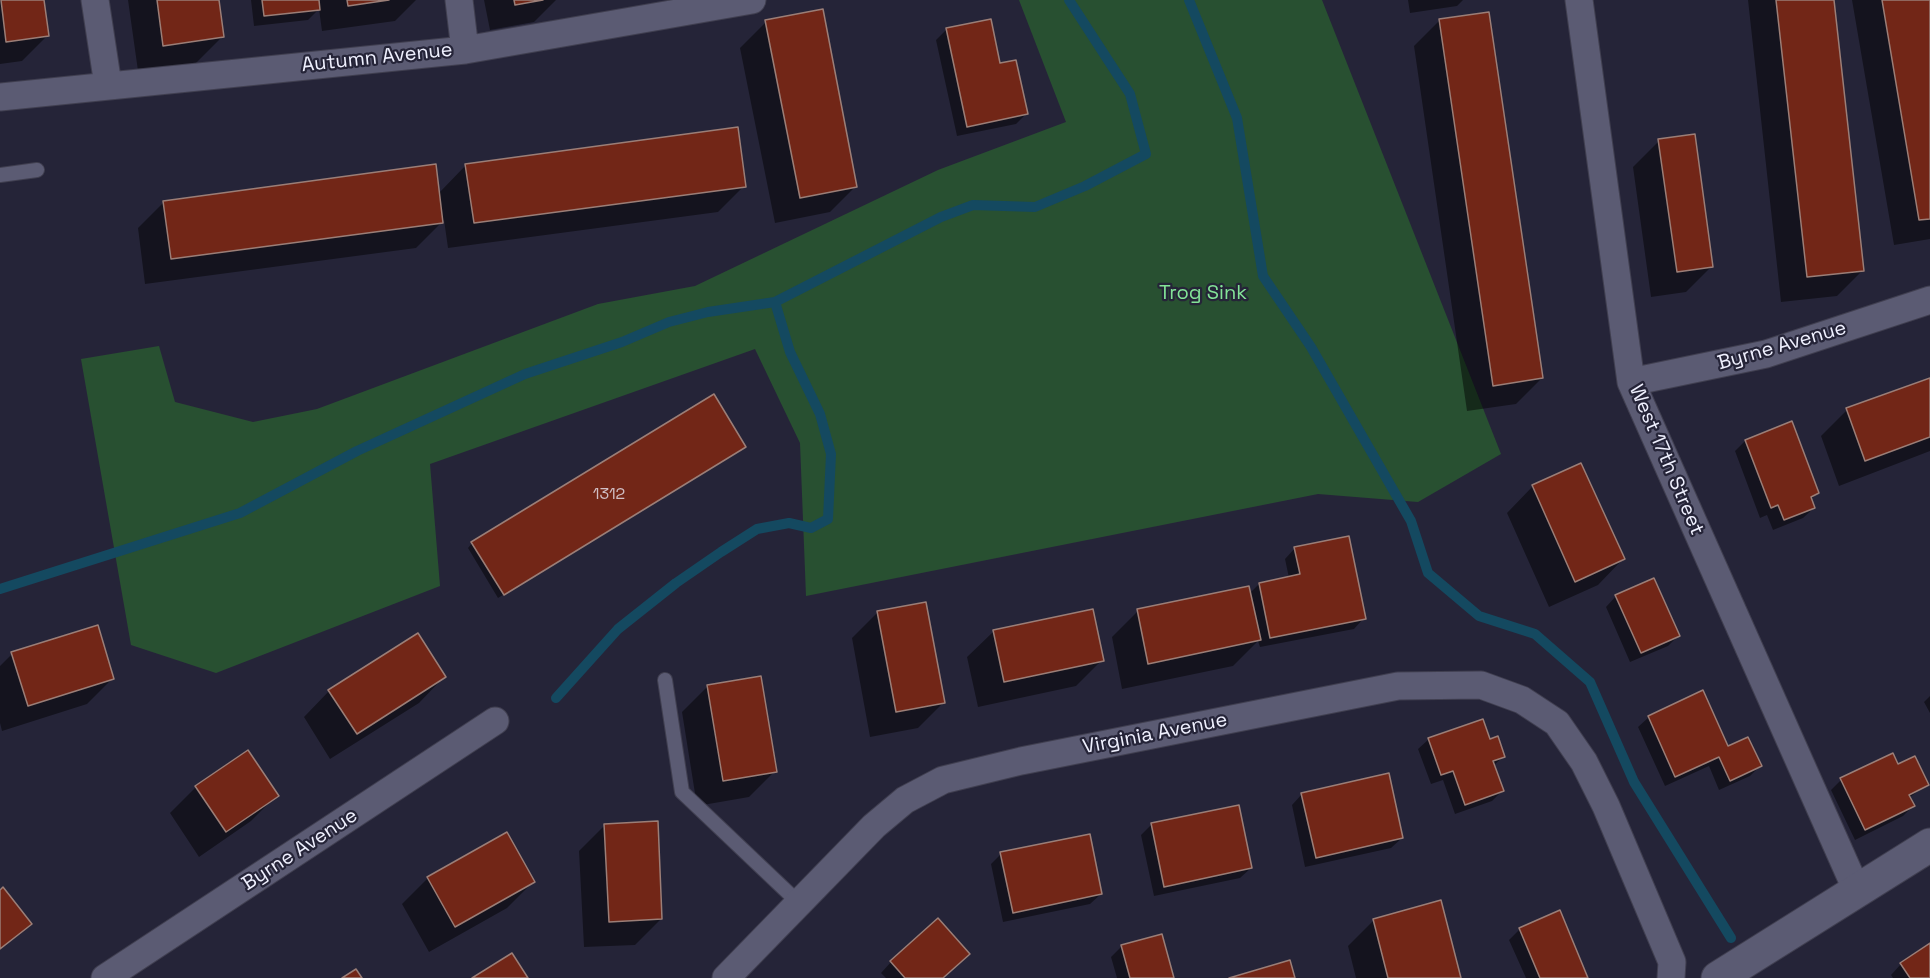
<!DOCTYPE html>
<style>
body{margin:0}
canvas{display:block;background:#252438}
</style>
<canvas width="1930" height="978"></canvas>
<script>
const context = document.querySelector('canvas').getContext('2d');
context.lineJoin = 'round';
function paint(path, color) {
  context.fillStyle = color;
  context.fill(path, 'evenodd');
}
function stroke(path, color, width, dash) {
  context.strokeStyle = color;
  context.lineWidth = width;
  context.lineCap = dash ? 'butt' : 'round';
  context.setLineDash(dash || []);
  context.stroke(path);
}
function drawText(font, color, halo, rows, align = 'center') {
  context.font = font + ' "Space Grotesk",sans-serif';
  context.lineWidth = 4.5;
  context.setLineDash([]);
  context.textBaseline = 'middle';
  context.strokeStyle = halo;
  context.fillStyle = color;
  for (const [text, x, y, turn = 0] of rows) {
    context.save();
    context.translate(x, y);
    context.rotate((+turn || 0) * Math.PI / 180);
    context.textAlign = isNaN(turn) ? turn : align;
    if (halo) context.strokeText(text, 0, 0);
    context.fillText(text, 0, 0);
    context.restore();
  }
}
const green = new Path2D(`
 M1019,0h303l179,454 -83,48 -100,-8 -512,102 -6,-153 -45,-94 -325,115 10,122 -224,87 -85,-28 -50,-286 78,-13 16,56 78,20 64,-13 281,-105 97,-18 243,-116 128,-48z`);
const shadow = new Path2D(`
 M0,0h43l4,36 -25,25 -22,3z
 M128,0h89l5,37 -26,26 -58,8z
 M251,0h165l-21,21 -73,10 -3,-22 -11,11 -54,6z
 M484,0h72l-22,22 -44,8z
 M1408,0h55l-6,6 -47,7z
 M1748,0h85l30,270 -26,26 -56,6z
 M1852,0h78v239l-36,6z
 M1440,20l102,358 -26,26 -49,7 -53,-365z
 M766,22l90,164 -26,26 -55,11 -35,-175z
 M947,29l79,85 -10,10 -59,12 -21,-96z
 M1659,141l53,125 -26,26 -35,5 -18,-130z
 M466,165l278,21 -26,26 -270,36 -4,-28 -28,28 -271,36 -7,-56 26,-26 274,-8z
 M1930,379v72l-91,35 -18,-50 26,-26z
 M1745,441l72,52 -6,7 3,8 -11,10 -30,12 -6,-15 -7,3 -25,-67z
 M744,447l-246,151 -30,-50 4,-5z
 M1581,465l42,94 -25,26 -49,22 -42,-94 25,-26z
 M1295,548l69,70 -10,11 -94,18 -2,-6 -25,25 -111,23 -10,-52 26,-26 111,-17 10,-10 30,-6 -4,-19z
 M1616,596l62,40 -10,10 -38,16 -24,-55z
 M878,612l65,91 -25,25 -48,9 -18,-99z
 M993,632l109,28 -26,26 -98,21 -11,-50z
 M12,654l101,24 -26,26 -85,27 -2,-8v-57z
 M444,677l-25,26 -89,56 -26,-42 25,-26z
 M708,686l67,85 -26,26 -52,9 -15,-94z
 M1930,696v17l-6,-11z
 M1649,717l78,31 33,18 -10,10 -31,14 -10,-24 -44,20 -27,-59z
 M1429,739l60,2 14,16 -10,9 9,25 -10,10 -37,13 -12,-34 -12,4 -13,-35z
 M1897,766l30,18 -18,14 4,8 -10,10 -48,24 -24,-50 10,-10z
 M196,787l81,8 -26,26 -52,36 -29,-44z
 M1302,794l100,44 -11,10 -86,19 -13,-62z
 M1152,824l99,44 -11,10 -86,18 -13,-61z
 M605,825l56,94 -26,26 -51,2 -5,-96z
 M1001,854l100,40 -11,10 -87,18 -12,-58z
 M428,878l105,4 -26,26 -78,44 -27,-48z
 M1374,920l85,58h-103l-8,-32z
 M1520,929l67,49h-61l-17,-38z
 M1930,945v33h-37l-2,-3 10,-11z
 M1122,946l51,32h-56l-6,-21z
 M891,962l51,16h-56l-5,-5z`);
const stream = new Path2D(`
 M1189,0l48,118 26,158 48,71 100,174 17,52 51,43 56,18 55,48 44,100 97,156
 M0,589l240,-76 117,-62 168,-77 97,-32 47,-20 39,-10 67,-10
 M556,698l62,-69 58,-46 45,-31 36,-23 32,-6 22,5 17,-9 3,-65 -11,-40 -30,-62 -15,-50 166,-85 32,-12 62,2 50,-21 61,-32 -16,-60 -61,-94`);
const building = new Path2D(`
 M1,0h43l5,36 -43,6z
 M157,0h62l5,37 -61,9z
 M262,0h57l1,10 -56,6z
 M347,0h42l-41,6z
 M514,0h29l-28,5z
 M1776,0h58l30,271 -57,6z
 M1882,0h48v219l-11,1z
 M823,9l34,178 -57,11 -35,-178z
 M1489,12l54,366 -50,8 -54,-367z
 M991,19l9,44 16,-3 12,54 -61,13 -21,-99z
 M738,127l8,60 -272,36 -9,-59z
 M1695,134l18,133 -36,5 -19,-133z
 M436,164l7,59 -272,36 -8,-58z
 M1930,378v59l-65,24 -19,-53z
 M714,394l32,53 -242,148 -33,-53z
 M1792,421l27,72 -8,4 4,11 -31,12 -6,-15 -7,3 -26,-68z
 M1581,463l44,96 -50,23 -43,-97z
 M1349,536l17,83 -96,19 -11,-55 41,-9 -6,-27z
 M1654,578l26,58 -39,17 -26,-58z
 M1249,586l12,54 -113,24 -11,-55z
 M926,602l19,101 -49,9 -19,-101z
 M1093,609l11,52 -100,21 -11,-52z
 M98,625l16,54 -86,27 -17,-54z
 M418,633l28,44 -89,57 -29,-44z
 M761,676l16,96 -54,9 -16,-96z
 M1703,690l25,56 20,-9 14,29 -32,15 -11,-24 -44,20 -27,-61z
 M1483,719l7,20 8,-3 7,21 -12,4 11,30 -39,14 -12,-34 -12,4 -13,-37z
 M248,750l31,46 -53,36 -31,-46z
 M1893,753l5,11 17,-8 14,29 -20,10 6,11 -50,24 -25,-52z
 M1389,773l14,65 -87,20 -15,-65z
 M1239,805l13,63 -88,19 -13,-64z
 M658,821l4,98 -53,3 -5,-98z
 M507,832l28,50 -80,45 -28,-50z
 M1090,834l12,60 -89,19 -13,-61z
 M3,887l29,37 -32,25v-59z
 M1441,900l20,78h-73l-15,-59z
 M1560,910l28,68h-48l-21,-50z
 M938,918l32,36 -27,24h-38l-15,-17z
 M1162,934l12,44h-44l-9,-33z
 M1930,943v35h-20l-10,-15z
 M512,953l16,25h-56z
 M1290,960l5,18h-66z
 M356,969l6,9h-20z`);
const service = new Path2D(`
 M0,175l37,-5
 M665,680l17,112 117,111`);
const minor = new Path2D(`
 M95,0l13,85
 M459,0l6,50
 M1579,0l52,382 226,509
 M0,97l465,-47 287,-50
 M1631,382l135,-28 164,-54
 M105,978l390,-257
 M726,978l148,-152 31,-26 38,-20 78,-19 377,-75 83,-1 41,15 35,23 27,39 22,44 66,156 -1,16`);
const tertiary = new Path2D(`
 M1718,978l212,-133`);
const numberNames = [
 ["1312",609,495]
];
const streetNames = [
 ["Autumn Avenue",377,58,-6],
 ["Byrne Avenue",1782,346,-16],
 ["West 17th Street",1666,460,67],
 ["Virginia Avenue",1155,734,-11],
 ["Byrne Avenue",300,850,-33]
];
const parkNames = [
 ["Trog Sink",1203,294]
];
paint(green, '#285031');
paint(shadow, '#0007');
stroke(stream, '#144960', 10);
paint(building, '#722617');
stroke(building, '#9b7e77', 1.5);
stroke(service, '#403f50', 16);
stroke(minor, '#403f50', 29);
stroke(tertiary, '#403f50', 35);
stroke(service, '#5b5b73', 14);
stroke(minor, '#5b5b73', 27);
stroke(tertiary, '#5b5b73', 33);
drawText('16px', '#d0bec4', null, numberNames);
drawText('20px', '#eff0fe', '#252438', streetNames);
drawText('20px', '#83e397', '#252438', parkNames);
</script>
